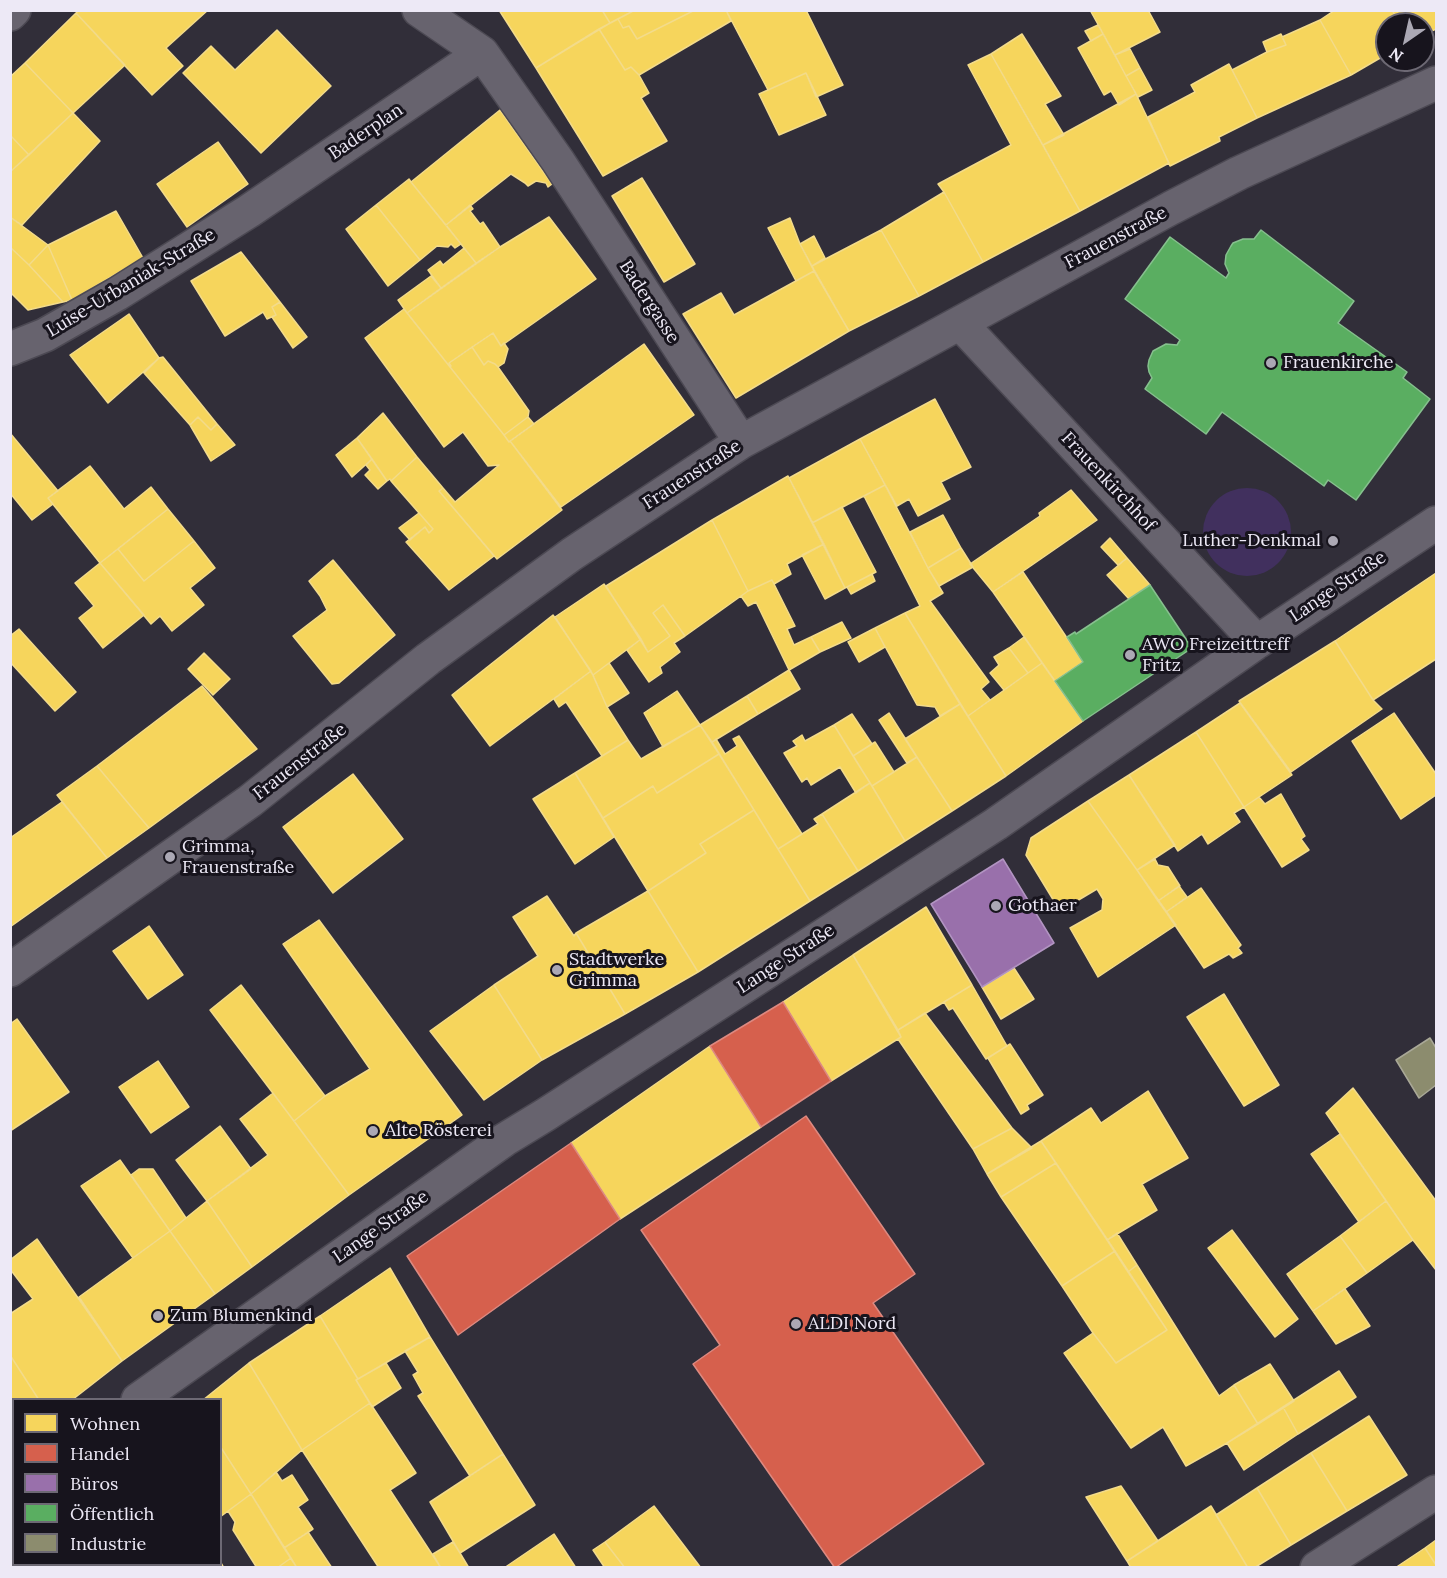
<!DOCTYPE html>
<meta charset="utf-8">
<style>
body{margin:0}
#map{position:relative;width:1447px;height:1578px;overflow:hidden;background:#312e39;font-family:Lora,serif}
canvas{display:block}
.frame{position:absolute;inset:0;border:12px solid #ede9f6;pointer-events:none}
.legend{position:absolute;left:12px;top:1398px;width:210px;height:168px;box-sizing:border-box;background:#17141d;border:2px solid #6d6974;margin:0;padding:8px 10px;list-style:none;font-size:18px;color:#ede9f6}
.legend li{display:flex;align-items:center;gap:12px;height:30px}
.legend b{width:30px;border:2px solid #6d6974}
.north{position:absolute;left:1375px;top:12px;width:60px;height:60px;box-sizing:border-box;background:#17141d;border:2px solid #6d6974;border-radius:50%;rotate:214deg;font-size:16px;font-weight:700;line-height:24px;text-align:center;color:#ede9f6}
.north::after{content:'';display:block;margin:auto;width:21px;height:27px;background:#aba8b4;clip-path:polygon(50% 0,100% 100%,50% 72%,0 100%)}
</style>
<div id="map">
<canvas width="1447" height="1578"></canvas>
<div class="frame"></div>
<ul class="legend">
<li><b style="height:16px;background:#f6d55c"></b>Wohnen</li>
<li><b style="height:16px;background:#d6604d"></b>Handel</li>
<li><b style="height:16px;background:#9970ab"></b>Büros</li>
<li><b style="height:16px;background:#5aae61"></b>Öffentlich</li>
<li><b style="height:16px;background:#8c8c6e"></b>Industrie</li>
</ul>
<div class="north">N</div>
</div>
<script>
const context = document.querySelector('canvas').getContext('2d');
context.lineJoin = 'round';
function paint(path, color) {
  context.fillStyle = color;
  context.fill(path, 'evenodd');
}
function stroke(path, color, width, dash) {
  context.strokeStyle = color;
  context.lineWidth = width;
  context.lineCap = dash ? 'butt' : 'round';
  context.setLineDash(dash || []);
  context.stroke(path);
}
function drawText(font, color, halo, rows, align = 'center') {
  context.font = font + ' Lora,serif';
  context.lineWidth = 6;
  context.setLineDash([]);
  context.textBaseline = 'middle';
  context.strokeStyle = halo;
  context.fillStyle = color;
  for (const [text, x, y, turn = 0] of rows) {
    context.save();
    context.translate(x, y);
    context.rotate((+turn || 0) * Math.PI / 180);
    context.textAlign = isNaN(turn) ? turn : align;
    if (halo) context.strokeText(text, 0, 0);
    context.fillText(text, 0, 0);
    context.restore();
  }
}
const green = new Path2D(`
 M1203 532a44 44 0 1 1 88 0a44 44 0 1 1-88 0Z`);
const homes = new Path2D(`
 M79,10h129l-42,38 17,18 -31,29 -76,-82z
 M499,10h103l8,13 -74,45z
 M602,10h33l-25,13z
 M635,10h60l-58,29 -8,-13 -6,2 -5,-9z
 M695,10h31l5,11 -92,54 -8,-8 -6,3 -26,-41 19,-10 5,9 6,-2 8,13z
 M726,10h80l37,75 -27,12 -10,-24 -38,17z
 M1090,10h58l12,22 -45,23z
 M1335,10h57l8,14h-13v30l-36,21 -31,-55z
 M1392,10h44v19l-13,6v-11h-23z
 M76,13l49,52 -52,48 -48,-50z
 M1320,20l31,55 -94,43 -25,-48 35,-18 19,-7 -4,-8z
 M1098,25l5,9 -12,7 -6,-10z
 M599,29l26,41 6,-3 8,8 10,18 -8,5 26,43 -64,35 -67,-108z
 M277,30l54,56 -70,67 -78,-80 28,-27 24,24z
 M1022,34l39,62 -16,8 19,31 -21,10 -52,-91z
 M1103,34l33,60 -17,11 -8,-14 -7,4 -26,-47z
 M1281,34l5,11 -19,7 -4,-10z
 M1130,49l10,19 -14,8 -11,-21z
 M991,54l89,157 -97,51 -39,-70 -6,-8 73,-39 -43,-80z
 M25,63l48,50 -44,42 -19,-20v-58z
 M1229,64l28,54 -38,19 1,4 -50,25 -22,-49 47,-25 -4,-7z
 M1140,68l12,22 -14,7 -12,-21z
 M806,73l20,42 -47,20 -20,-41z
 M1136,94l33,69 -89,48 -37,-66z
 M500,110l52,74 -4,3 -2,-4 -10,-2 -8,5 -3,-3 -14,-9 -65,51 -35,-43z
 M73,113l27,28 -78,84 -12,-8v-45z
 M10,135l19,20 -19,17z
 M218,142l30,42 -61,43 -30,-43z
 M642,178l53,86 -31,18 -52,-86z
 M409,179l2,3 50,62 -6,4 -4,-4 -3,3 -11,-1 -17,14 -44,-55z
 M944,192l39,70 -64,34 -38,-66z
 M376,205l44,55 -32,26 -42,-57z
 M470,205l3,4 -3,2 10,13 3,-2 17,25 -24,16 -30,-38z
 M116,211l27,47 -71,42 -24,-55z
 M10,217l38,28 -19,20 -19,-18z
 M549,217l47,62 -95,67 -8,-13 -44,30 2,3 -1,1 -43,-54 93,-66z
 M790,218l10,26 14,27 -18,10 -28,-53z
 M881,230l38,66 -70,35 -37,-65z
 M814,236l11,22 -13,8 -12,-22z
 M48,245l24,55 -9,2 -34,-37z
 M10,247l19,18 34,37 -35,8 -18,-18z
 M464,248l12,15 -35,25 -13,-18 12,-9 3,4z
 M241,252l39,50 -8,5 4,8 -9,4 -4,-7 -38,24 -34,-55z
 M814,271l35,60 -113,67 -53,-84 38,-21 13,22z
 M431,276l10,12 -34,25 -9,-13z
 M280,302l27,35 -14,11 -21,-31 4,-2 -4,-8z
 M404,309l100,126 5,7 1,-1 52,69 -65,49 -58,-68 4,-3 12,14 44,-37 -11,1 -25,-34 -19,15 -79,-109z
 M129,314l30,44 -51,45 -38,-48z
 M493,333l8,13 3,-3 4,6 -4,14 -6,4 -3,-3 -7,-3 -4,4 -12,-18z
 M644,344l50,71 -133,92 -51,-66z
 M472,347l12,18 4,-4 7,3 3,3 31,44 -1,6 -24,18 -54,-68 1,-1 -2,-3z
 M163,357l54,67 -6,6 -13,-13 -8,8 -46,-52 15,-15z
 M935,399l36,68 -30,15 9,17 -32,17 -9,-17 -12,7 -37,-67z
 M383,413l34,44 -26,24 -1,-2 -3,2 -30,-43z
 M198,417l13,13 6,-6 18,21 -24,16 -21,-36z
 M528,417l6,7 -25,18 -5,-7z
 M10,433l48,58 -10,7 5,6 -21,16 -22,-27z
 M357,438l15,21 -20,18 -16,-22z
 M860,439l25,46 -73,38 -23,-45z
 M417,457l26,31 -4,3 55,65 -45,34 -43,-48 19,-15 4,6 4,-4 -42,-48z
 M372,459l15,22 -9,8 -13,-14 5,-5 -4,-5z
 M90,466l34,43 27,-22 17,22 -68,54 -52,-65z
 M788,476l36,68 -37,20 4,10 -17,10 -2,-4 -24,11 -36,-71z
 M885,485l43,83 15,25 -13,8 59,81 -8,7 9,11 -22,16 -63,-103 15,-7 -56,-110z
 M1071,490l26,30 -104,72 -23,-28 70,-48 -1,-3z
 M842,507l34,65 -31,16 -33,-65z
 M168,509l26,32 -50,40 -26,-32z
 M419,513l14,16 -4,4 -4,-6 -15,13 -11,-12z
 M943,515l18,33 -33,20 -18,-36z
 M712,520l36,71 -63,45 -22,-31 -10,8 17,23 -22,16 -42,-66z
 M1110,538l17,20 -9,7 -17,-18z
 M194,541l21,27 -25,20 14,17 -32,26 -12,-15 -9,8 -51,-61 18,-14 26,32z
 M824,544l21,44 -20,11 -23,-44z
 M961,548l12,19 -34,19 -11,-18z
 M1127,558l23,27 -21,14 -22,-24z
 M333,560l62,75 -56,48 -7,1 -39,-48 34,-26 -7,-14 -11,-15z
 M100,563l44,52 -41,33 -24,-30 15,-12 -19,-23z
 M1023,572l60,90 -28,19 -62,-89z
 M1436,573v86l-63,41 -38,-59z
 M872,574l3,7 -24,13 -4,-7z
 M772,580l23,46 -8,3 7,16 17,-8 9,15 -31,18 -33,-68 -8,4 -7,-10 7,-5z
 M604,584l37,55 -48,36 -38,-58z
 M663,605l22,31 -11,7 6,9 -20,15 2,6 -13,9 -22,-32 14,-11 7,13 22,-16 -17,-23z
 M905,613l55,91 -20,12 -5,-9 -18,-2 -42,-77z
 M553,615l38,56 -101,75 -38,-51z
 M842,622l9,16 -31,14 -9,-15z
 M875,628l10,19 -26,15 -11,-20z
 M19,629l57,63 -21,19 -45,-49v-26z
 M1024,637l18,26 -14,10 -19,-25z
 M1335,641l38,59 9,9 -91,63 -52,-71z
 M1009,648l19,25 -24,17 -14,-17 9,-8 -5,-8z
 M204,653l26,26 -17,16 -25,-26z
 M609,663l20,30 -22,14 -14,-32z
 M1042,663l41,58 -77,55 -38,-60z
 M789,670l11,19 -42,25 -11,-18z
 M591,671l16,36 21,33 -26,16 -36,-54 -7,5 -5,-8z
 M202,686l55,63 -108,79 -52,-62z
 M677,691l23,34 -37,22 -19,-34z
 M747,696l11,18 -46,28 -12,-17z
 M1240,703l52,72 -48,32 -48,-75z
 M960,704l46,72 -54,35 -47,-72z
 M889,713l28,44 -10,6 -28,-43z
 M1394,713l42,61v21l-35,24 -49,-78z
 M852,714l20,30 -19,12 -19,-31z
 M700,725l19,29 -62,39 -4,-7 -50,32 -28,-45 53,-33 13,19z
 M834,725l36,58 -14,10 -16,-26 -29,18 -4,-7 -5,4 -18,-29 13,-7 -4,-5 9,-6 3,6z
 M1196,732l48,75 -10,6 6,9 -32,22 -6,-10 -24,17 -49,-76z
 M739,736l63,98 -24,15 -66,-107 4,-3 9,15 12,-8 -4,-7z
 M875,742l19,30 -22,14 -19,-30z
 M719,754l35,56 -54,34 6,9 -58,38 -45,-73 50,-32 4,7z
 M917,757l35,54 -47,30 -33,-55z
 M97,766l52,62 -42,30 -50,-63z
 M575,773l39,64 -39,27 -42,-65z
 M353,774l50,65 -70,54 -50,-66z
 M1129,775l46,70 -38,25 -49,-69z
 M870,783l35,58 -47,30 -36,-57z
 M1281,794l24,42 -4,3 8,11 -27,17 -38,-60 15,-10 6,7z
 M1088,801l88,124 -78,52 -28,-49 32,-18 1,-11 -6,-10 -37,22 -34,-56 5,-17z
 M62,802l45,56 -97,69v-89z
 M754,810l56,91 -112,71 -50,-81 58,-38 -6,-9z
 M822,814l36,57 -48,30 -32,-52 40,-25 -4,-5z
 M1155,859l3,6 10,2 12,19 -22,15 -21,-31z
 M1179,886l8,11 -21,15 -8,-11z
 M1201,888l40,57 -3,3 4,5 -9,5 -4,-4 -25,14 -38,-56z
 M648,891l50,81 -73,42 -49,-81z
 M547,896l27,40 2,-3 49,81 -83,46 -48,-75 44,-29 -25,-39z
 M926,907l46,78 -74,45 -45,-75z
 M319,920l143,195 -113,80 -55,-74 31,-25 45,-27 -87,-125z
 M149,926l34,49 -35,24 -35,-48z
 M853,955l48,82 -70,44 -48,-79z
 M1014,968l20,31 -33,20 -19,-32z
 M241,985l84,111 -31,25 -84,-111z
 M494,985l48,75 -58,40 -54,-69z
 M972,985l35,61 -21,13 -33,-51 -4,2 -5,-8z
 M1224,994l55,91 -35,21 -57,-89z
 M925,1013l87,115 -39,21 -75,-110 3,-2 -3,-7z
 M17,1019l52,73 -59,39v-107z
 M1010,1044l33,51 -16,10 2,4 -8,5 -33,-56z
 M710,1046l51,81 -141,92 -49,-76z
 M158,1061l31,46 -38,26 -32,-46z
 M1353,1088l83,113v69l-23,-30 -87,-127z
 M1148,1091l40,67 -46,26 15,26 -50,30 -66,-99 50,-33 10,15z
 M273,1093l76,102 -97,72 -45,-66 61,-46 -28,-36z
 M220,1126l31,43 -44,32 -31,-41z
 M1012,1128l20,20 -45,26 -14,-25z
 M1340,1134l46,67 -27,21 -48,-68z
 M1041,1141l15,22 -55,34 -14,-23z
 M120,1160l50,71 -37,27 -52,-72z
 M1056,1163l59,88 -53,35 -61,-89z
 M139,1169h14l33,49 -16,13 -39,-56z
 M207,1201l45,66 -37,27 -45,-63z
 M1386,1201l27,39 -46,33 -27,-37z
 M1232,1230l66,89 -23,18 -67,-89z
 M170,1231l45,63 -93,67 -43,-64z
 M1117,1233l20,32 -9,7 -21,-32z
 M1340,1236l27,37 -54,38 -26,-37z
 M37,1239l85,122 -50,39h-33l-29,-45v-41l23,-15 -23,-30v-9z
 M1115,1251l52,79 -51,33 -23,-30 -31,-47z
 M1137,1265l82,131 15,-11 24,39 -31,19 -41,23 -23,-39 -32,21 -67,-95 29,-20 23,30 51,-33 -39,-58z
 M390,1268l40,69 -72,42 -38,-63z
 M1345,1289l25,37 -34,18 -23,-33z
 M320,1316l38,63 -2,1 14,23 -68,47 -53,-87z
 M430,1337l73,117 -33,22 -52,-80 5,-3 -10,-18 5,-3 -13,-21z
 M10,1355l29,45h-25v33l-4,-4z
 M249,1363l53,87 -51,44 -31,-48v-46h-17z
 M386,1363l15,25 -29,19 -16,-27z
 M1270,1364l24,37 -36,23 -24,-39z
 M1339,1371l17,26 -58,37 -15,-27z
 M370,1403l46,70 -26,17 51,78h-62l-77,-118z
 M1283,1407l15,27 -54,36 -17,-27z
 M1369,1416l38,59 -60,36 -36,-58z
 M220,1446l31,48 -31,23z
 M1311,1453l36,58 -56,34 -34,-57z
 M503,1454l32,51 -75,48 -30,-51z
 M276,1472l6,9 10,-6 16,25 -10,7 15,22 -29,19 -33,-54z
 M1121,1486l37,55 -31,20 -41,-64z
 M1257,1488l34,57 -37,23h-6l-32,-53z
 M251,1494l40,64 -14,10h-20l-24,-38 2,-8 -7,-11z
 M654,1506l47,62h-76l-20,-26z
 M1211,1506l37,62h-117l-4,-7z
 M308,1532l24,36h-35l-13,-20z
 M554,1534l22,34h-72z
 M14,1535v29h30l2,4h-36v-31z
 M1436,1540v25l-11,-17z
 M453,1542l7,11 9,15h-28l-8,-14z
 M605,1542l20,26h-20l-12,-18z
 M1425,1548l11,17v3h-41z
 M291,1558l6,10h-20z
 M220,1561l4,7h-33l-2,-4h31z
 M44,1564h76l-4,4h-70z`);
const shops = new Path2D(`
 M783,1002l48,79 -70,46 -51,-81z
 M806,1116l109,158 -42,29 111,161 -149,104 -142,-204 27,-19 -79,-115z
 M571,1143l49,76 -162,116 -51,-79z`);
const offices = new Path2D(`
 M1003,859l51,84 -72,44 -51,-83z`);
const public = new Path2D(`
 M1261,230l93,71 -16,22 69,49 -4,6 27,21 -74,101 -28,-20 -4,6 -102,-74 -16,22 -61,-45 7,-11 -3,-6 -1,-6 1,-6 4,-9 13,-7 11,1 3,-5 -55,-41 45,-62 56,41 3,-5 -4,-9 1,-9 5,-9 2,-3 10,-4h11z
 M1150,585l42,63 -109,73 -28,-40 28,-19 -16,-25 8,-5 1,2z`);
const industry = new Path2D(`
 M1430,1038l6,10v37l-17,13 -23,-38z`);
const street = new Path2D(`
 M419,10l63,43 76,108 183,281
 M10,14l4,-4
 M960,323l297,319
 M10,349l35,-14 72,-41 132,-83 233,-158
 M10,970l240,-169 178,-142 144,-105 169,-112 430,-234 68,-35 197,-90
 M138,1400l366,-260 41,-25 451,-291 261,-182 179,-119
 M10,1490l4,-2
 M1317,1568l119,-76`);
const markers = [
 [1271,363,6,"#aba8b4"],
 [1333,541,6,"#aba8b4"],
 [1130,655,6,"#aba8b4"],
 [170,857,6,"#aba8b4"],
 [996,906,6,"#aba8b4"],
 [557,970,6,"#aba8b4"],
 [373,1131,6,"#aba8b4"],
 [158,1316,6,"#aba8b4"],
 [796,1324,6,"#aba8b4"]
];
const streetNames = [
 ["Baderplan",366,132,-34],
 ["Frauenstraße",1116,238,-28],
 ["Luise-Urbaniak-Straße",131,283,-31],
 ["Badergasse",649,302,57],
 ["Frauenstraße",692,475,-33],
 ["Frauenkirchhof",1108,482,47],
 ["Lange Straße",1338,587,-34],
 ["Frauenstraße",300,762,-38],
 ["Lange Straße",786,959,-33],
 ["Lange Straße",381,1227,-35]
];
const poiNames = [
 ["Frauenkirche",1283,363],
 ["Luther-Denkmal",1321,541,"right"],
 ["AWO Freizeittreff",1142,645],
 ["Fritz",1142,666],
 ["Grimma,",182,847],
 ["Frauenstraße",182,868],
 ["Gothaer",1008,906],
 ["Stadtwerke",569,960],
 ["Grimma",569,981],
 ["Alte Rösterei",385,1131],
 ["Zum Blumenkind",170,1316],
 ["ALDI Nord",808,1324]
];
paint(green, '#41305e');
paint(homes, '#f6d55c');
stroke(homes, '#f3db8a', 1.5);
paint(shops, '#d6604d');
stroke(shops, '#dd8980', 1.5);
paint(offices, '#9970ab');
stroke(offices, '#b294c2', 1.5);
paint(public, '#5aae61');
stroke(public, '#86c08e', 1.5);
paint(industry, '#8c8c6e');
stroke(industry, '#a9a897', 1.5);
stroke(street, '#4c4953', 36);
stroke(street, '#67636e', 33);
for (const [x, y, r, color] of markers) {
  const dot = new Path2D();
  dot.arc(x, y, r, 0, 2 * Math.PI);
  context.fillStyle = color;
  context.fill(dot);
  stroke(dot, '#17141d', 2);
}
drawText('18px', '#ede9f6', '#17141d', streetNames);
drawText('18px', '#ede9f6', '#17141d', poiNames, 'left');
</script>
